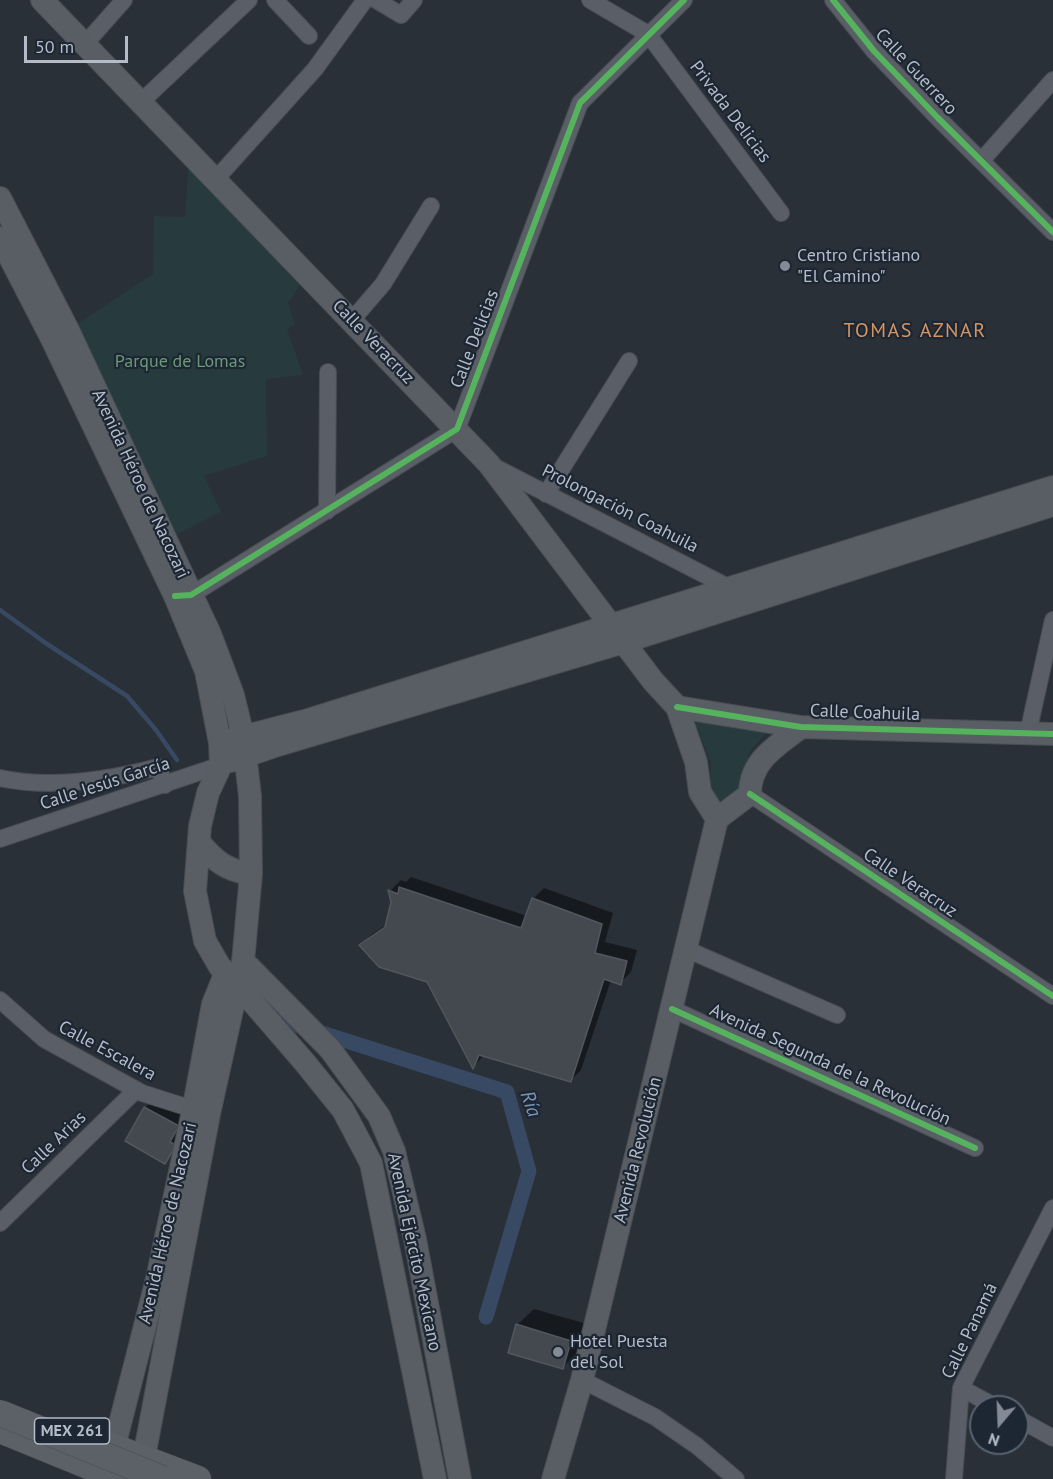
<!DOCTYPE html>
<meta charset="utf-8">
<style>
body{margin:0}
#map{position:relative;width:1053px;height:1479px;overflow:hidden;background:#2a3038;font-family:"PT Sans",sans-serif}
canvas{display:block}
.north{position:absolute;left:969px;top:1395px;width:60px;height:60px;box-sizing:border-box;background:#1d2633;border:2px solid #59626f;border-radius:50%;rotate:199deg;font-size:16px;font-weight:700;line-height:24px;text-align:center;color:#b4bcc9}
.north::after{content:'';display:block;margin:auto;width:21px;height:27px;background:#848b96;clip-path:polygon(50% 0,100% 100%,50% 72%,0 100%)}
.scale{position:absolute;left:24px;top:36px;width:104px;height:27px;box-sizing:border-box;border:3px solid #b4bcc9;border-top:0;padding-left:8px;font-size:18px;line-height:21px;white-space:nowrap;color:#b4bcc9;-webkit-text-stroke:4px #1d2633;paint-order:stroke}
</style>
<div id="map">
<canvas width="1053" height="1479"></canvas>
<div class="north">N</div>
<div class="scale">50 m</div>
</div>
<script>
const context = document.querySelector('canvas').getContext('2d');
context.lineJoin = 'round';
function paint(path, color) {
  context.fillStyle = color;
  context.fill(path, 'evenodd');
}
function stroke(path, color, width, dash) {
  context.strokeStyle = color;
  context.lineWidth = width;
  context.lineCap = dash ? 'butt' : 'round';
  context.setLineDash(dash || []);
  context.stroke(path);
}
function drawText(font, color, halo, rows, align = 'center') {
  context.font = font + ' "PT Sans",sans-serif';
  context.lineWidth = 4.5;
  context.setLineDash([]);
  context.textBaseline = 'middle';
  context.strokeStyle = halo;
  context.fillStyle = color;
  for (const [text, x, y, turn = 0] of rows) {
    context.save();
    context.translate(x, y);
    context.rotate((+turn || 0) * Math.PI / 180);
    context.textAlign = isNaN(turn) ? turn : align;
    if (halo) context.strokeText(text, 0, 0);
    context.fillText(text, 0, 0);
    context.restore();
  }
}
const green = new Path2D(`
 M189,158l114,122 -15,23 7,21 -8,5 16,46 -37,4 1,77 -63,20 17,36 -55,28 -98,-210 85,-56 1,-58 31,1z
 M693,717l74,15 -17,19 -9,35 -20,18 -11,-17 1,-24z`);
const shadow = new Path2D(`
 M411,877l116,39 6,-17 11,-11 69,25 -8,29 32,8 -6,22 -11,11 -9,-3 -30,90 -11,11 -86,-26 -11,12 -45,-86 -67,-35 10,-11 16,-11 6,-22 -3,-11 11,-11 5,2z
 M162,1091l32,18 -12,37 -17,16 -38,-21 18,-33z
 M534,1309l53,15 -8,27 -17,17 -45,-43z`);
const stream = new Path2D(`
 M0,610l47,34 80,52 29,34 21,30`);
const canal = new Path2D(`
 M284,1021l223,71 22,79 -43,146`);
const building = new Path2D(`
 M399,887l122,41 11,-30 70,26 -7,29 32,8 -6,24 -17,-6 -33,103 -92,-27 -6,14 -46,-87 -48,-15 -20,-22 26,-18 6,-25 -3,-12 10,4z
 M144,1107l35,19 -9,16 6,3 -11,19 -40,-23z
 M516,1324l55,17 -8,28 -55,-16z`);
const street = new Path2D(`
 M275,0l34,36
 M376,0l25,15 13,-15
 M590,0l58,34 133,179
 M833,0l41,51 64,67 115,114
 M85,44l39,-44
 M141,102l108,-102
 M982,160l71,-80
 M216,179l99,-110 50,-69
 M352,320l31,-36 48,-78
 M493,466l239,123
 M546,494l83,-133
 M327,511l1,-139
 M181,595h10l266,-166 123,-326 104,-103
 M1028,733l25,-113
 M0,778c50,11 109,2 158,-11l7,18
 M750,794l303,202
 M0,839l221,-74
 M686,949l151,66
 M0,1000l44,39 98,54 60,19
 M672,1009l303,139
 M0,1223l136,-133
 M582,1380l73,37 42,29 39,33
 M961,1388l35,19
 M1017,1418l36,20
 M954,1479l7,-91 92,-180`);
const secondary = new Path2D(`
 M42,0l447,464 164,217 24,26 19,55 4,30 17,27 -135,561 -29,99
 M0,198l68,132 142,304 23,61 10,41 7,60 1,78 -8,88 6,5 -11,16 -29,131 -65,343 -7,18
 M0,238l52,101 123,257 31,75 14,72 1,22 -13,28 -8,33 -5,65 10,50 15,26 6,5 -13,32 -20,107 -36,168 -43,168 -7,17
 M677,707l124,20 252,7
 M230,740l78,-20 745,-233
 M231,761l47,-16 346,-103 429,-137
 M717,819l33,-25c0,-34 27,-48 51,-67
 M199,842c16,19 26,28 52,32
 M249,967l81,82 49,67 15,35 21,88 45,240
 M231,977l75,87 37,46 28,53 64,316`);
const primary = new Path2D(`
 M0,1430l120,49
 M106,1444l92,35`);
const primaryBridge = new Path2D(`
 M0,1413l163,66`);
const cycleway = new Path2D(`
 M833,0l41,51 64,67 115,114
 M175,596l16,-1 266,-166 123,-326 104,-103
 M677,707l124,20 252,7
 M750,794l303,202
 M672,1009l303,139`);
const markers = [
 [785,266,6,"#848b96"],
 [558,1352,6,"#848b96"]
];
const shields = [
 [72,1431,75]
];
const shieldNames = [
 ["MEX 261",72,1431]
];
const streetNames = [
 ["Calle Guerrero",916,72,47],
 ["Privada Delicias",730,112,53],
 ["Calle Delicias",475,339,-69],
 ["Calle Veracruz",373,342,46],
 ["Avenida Héroe de Nacozari",140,484,65],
 ["Prolongación Coahuila",620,509,27],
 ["Calle Coahuila",865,713,2],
 ["Calle Jesús García",105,784,-18],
 ["Calle Veracruz",910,883,34],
 ["Calle Escalera",107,1051,28],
 ["Avenida Segunda de la Revolución",830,1065,25],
 ["Calle Arias",54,1143,-44],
 ["Avenida Revolución",638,1150,-76],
 ["Avenida Héroe de Nacozari",168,1223,-77],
 ["Avenida Ejército Mexicano",414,1252,78],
 ["Calle Panamá",970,1331,-64]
];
const poiNames = [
 ["Centro Cristiano",797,256],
 ["\"El Camino\"",797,277],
 ["Hotel Puesta",570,1342],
 ["del Sol",570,1363]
];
const parkNames = [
 ["Parque de Lomas",180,362]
];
const neighbourhoodNames = [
 ["TOMAS AZNAR",915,331]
];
const waterNames = [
 ["Ría",530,1104,70]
];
paint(green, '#273a3e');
paint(shadow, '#0007');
stroke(stream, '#384963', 4.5);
stroke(canal, '#384963', 15);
paint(building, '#444950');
stroke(building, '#52575f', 1.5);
stroke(street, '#484c53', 18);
stroke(secondary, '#484c53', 24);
stroke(primary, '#484c55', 27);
stroke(street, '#5a5e66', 16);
stroke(secondary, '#595d64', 22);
stroke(primary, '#5c6168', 26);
stroke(primaryBridge, '#484c55', 27, []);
stroke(primaryBridge, '#5c6168', 26);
stroke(cycleway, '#56b35d', 6);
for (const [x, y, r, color] of markers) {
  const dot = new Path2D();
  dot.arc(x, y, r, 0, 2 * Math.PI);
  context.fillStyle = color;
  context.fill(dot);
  stroke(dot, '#1d2633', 2);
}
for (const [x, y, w] of shields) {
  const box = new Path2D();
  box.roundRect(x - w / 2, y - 13, w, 26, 4.5);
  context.fillStyle = '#1d2633';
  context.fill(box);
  stroke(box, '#b4bcc9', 1.5);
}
drawText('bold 16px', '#b4bcc9', null, shieldNames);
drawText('18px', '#b4bcc9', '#1d2633', streetNames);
drawText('18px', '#b4bcc9', '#1d2633', poiNames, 'left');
drawText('18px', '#6b9a76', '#1d2633', parkNames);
context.letterSpacing = '1.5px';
drawText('20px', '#d59563', '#1d2633', neighbourhoodNames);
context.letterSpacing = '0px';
drawText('italic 20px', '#7c92b1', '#1d2633', waterNames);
</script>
